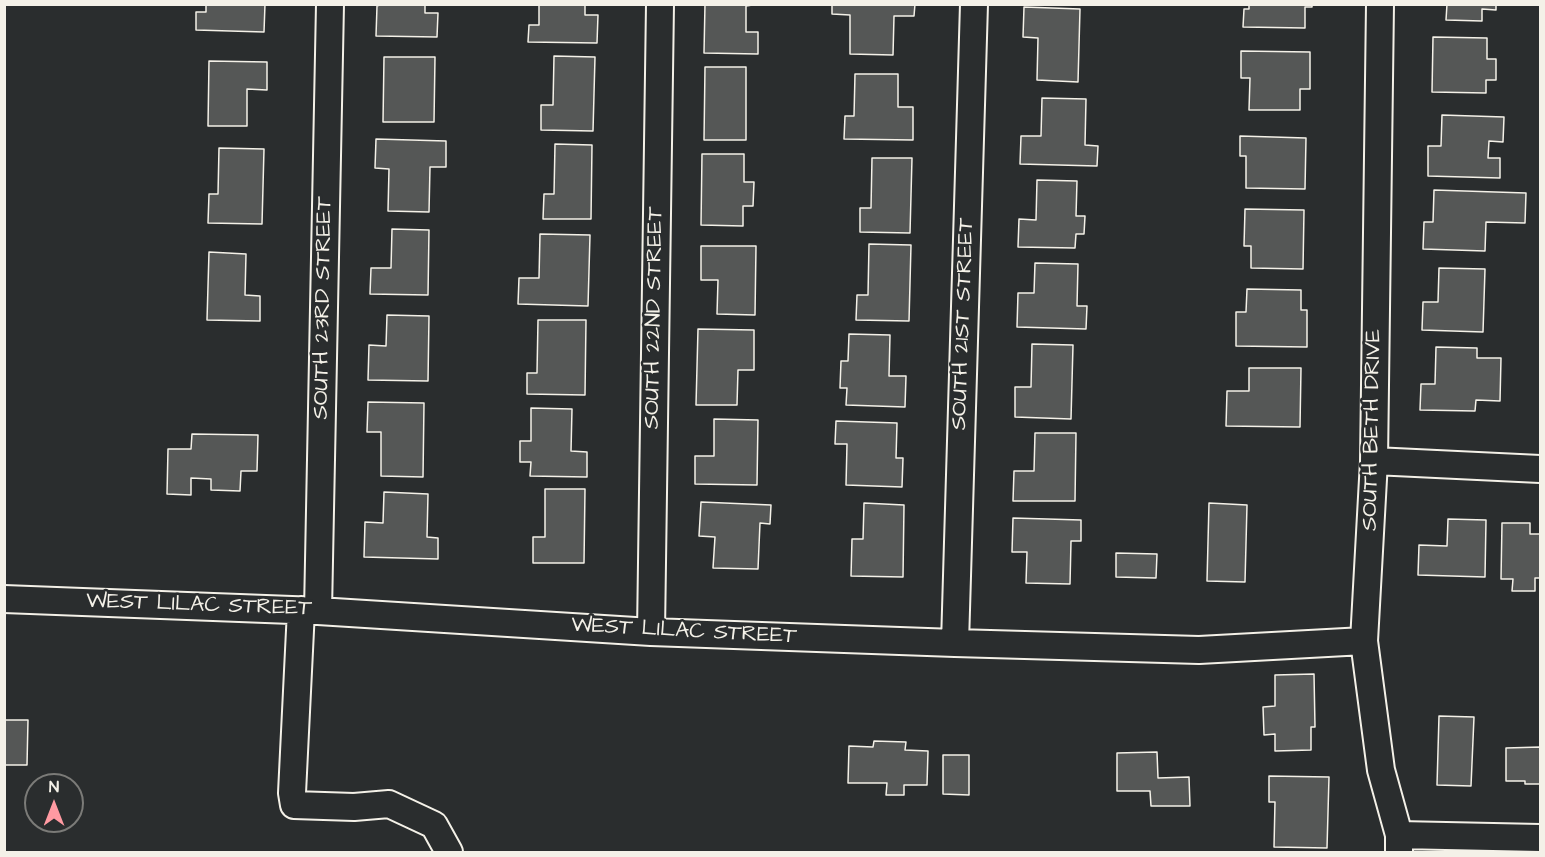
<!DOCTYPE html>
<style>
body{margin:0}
#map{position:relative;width:1545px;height:857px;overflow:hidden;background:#2a2d2e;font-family:"Architects Daughter",sans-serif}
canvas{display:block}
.frame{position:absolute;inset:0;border:6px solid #f4f1e8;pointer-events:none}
.north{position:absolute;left:24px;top:773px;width:60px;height:60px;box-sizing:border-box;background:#2a2d2e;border:2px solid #7b7b78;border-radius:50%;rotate:0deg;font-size:16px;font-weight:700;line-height:24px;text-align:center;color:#f4f1e8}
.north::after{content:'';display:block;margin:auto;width:21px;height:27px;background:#ff9aa2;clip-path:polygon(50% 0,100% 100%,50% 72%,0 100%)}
</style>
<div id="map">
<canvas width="1545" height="857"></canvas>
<div class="frame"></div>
<div class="north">N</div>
</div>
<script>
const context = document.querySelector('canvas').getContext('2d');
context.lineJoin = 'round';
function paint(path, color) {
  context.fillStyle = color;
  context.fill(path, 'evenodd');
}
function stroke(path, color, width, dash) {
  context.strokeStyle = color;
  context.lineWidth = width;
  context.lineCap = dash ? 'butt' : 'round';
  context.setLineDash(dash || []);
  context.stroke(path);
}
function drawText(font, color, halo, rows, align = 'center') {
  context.font = font + ' "Architects Daughter",sans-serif';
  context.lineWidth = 5;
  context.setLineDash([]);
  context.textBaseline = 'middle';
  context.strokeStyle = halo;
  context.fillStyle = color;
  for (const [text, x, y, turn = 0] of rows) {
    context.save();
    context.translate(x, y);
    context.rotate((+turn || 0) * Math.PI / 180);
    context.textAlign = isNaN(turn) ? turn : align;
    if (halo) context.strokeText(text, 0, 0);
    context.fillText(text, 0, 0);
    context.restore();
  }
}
const building = new Path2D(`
 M206,4h59l-1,28 -68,-2v-18h10z
 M382,4h43v9h13l-1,24 -61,-1 1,-30z
 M539,4h46v11h13l-1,28 -69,-1 1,-17h10z
 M705,4h54l-13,2v26h12v22l-54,-1z
 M832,4h83l-1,12h-20l-1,39 -43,-1v-39l-18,-1z
 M1249,4h63v3h-7v21l-62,-1 1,-18h5z
 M1447,4h49v6l-14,-1v12l-36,-1z
 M1024,7l56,2 -2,73 -41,-2 1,-42 -15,-1z
 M1433,37l54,1v21h9v21h-10v13l-54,-1z
 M1241,51l69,1v37h-10v21h-51l1,-32h-9z
 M554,56l41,1 -2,74 -52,-1v-25h12z
 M384,57h51l-1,65h-51z
 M209,61l58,1v28l-20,-1v37h-39z
 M705,67h41v73h-42z
 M855,74h43v33h15v33l-69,-1 1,-23h9z
 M1042,98l44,1 -1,46 13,1 -1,20 -77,-2 1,-28h20z
 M1442,115l62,2 -1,25 -14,-1 -1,17h12v20l-72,-2v-30h13z
 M1240,136l66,2 -1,51 -59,-1v-32h-6z
 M376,139l70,2v26h-16l-1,45 -41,-1 1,-42 -14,-1z
 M555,144l37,1 -1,74h-48l1,-25h10z
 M219,148l45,1 -2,75 -54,-1 1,-29h9z
 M702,154h42v28h10l-1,24h-10v20l-42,-1z
 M872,158h40l-2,75 -50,-1v-24h11z
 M1037,180l40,1 -1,35h9l-1,18h-8l-1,14 -57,-1 1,-28 17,1z
 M1434,190l92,3 -1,30 -39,-1 -1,29 -62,-2 1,-27h9z
 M1245,209l59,1 -1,59 -52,-1v-22h-7z
 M392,229l37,1 -1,65 -58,-1 1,-26h20z
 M540,234l50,1 -2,71 -70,-2 1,-26h20z
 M869,244l42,1 -2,76 -53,-1 1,-25h11z
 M701,246h55l-1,69 -38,-1 1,-34h-17z
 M209,252l37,2 -1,41 15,1v25l-53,-1z
 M1035,263l43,1 -1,42h10l-1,23 -69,-2 1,-34h16z
 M1439,268l46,1 -2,63 -61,-2 1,-28h15z
 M1247,289l54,1v20h6v37l-71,-1v-34h10z
 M387,315l42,1 -1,65 -60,-1 1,-35 17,1z
 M538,320h48l-1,75 -58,-1v-21h10z
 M698,329l56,1v40h-16l-1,35h-41z
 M849,334l41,1 -1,41h17l-1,31 -59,-2 1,-17h-7l1,-27h7z
 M1032,344l41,1 -2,74 -56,-2v-30h16z
 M1436,347l41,1v10h24l-1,43 -24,-1 -1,11 -55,-1 1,-26h14z
 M1249,368h52l-1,59 -74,-1 1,-35h22z
 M368,402l56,1 -1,74 -42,-1v-44h-14z
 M531,408l41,1 -1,42 16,1v25l-57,-1 1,-14h-11v-21h11z
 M714,419l44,1 -1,65 -62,-1v-28h19z
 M836,421l61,2 -1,35h7l-1,29 -56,-2 1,-41h-12z
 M1035,433h41l-1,68h-62l1,-30h20z
 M192,434l66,1 -1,36h-16l-1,20 -29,-1v-11l-20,-1v17l-24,-1 1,-45h23z
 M545,489h40l-1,74h-51v-26h12z
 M384,492l44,2 -1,43 11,1v21l-74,-2 1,-35 18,1z
 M701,502l70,3 -1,19 -10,-1 -2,46 -45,-1 2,-31 -16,-1z
 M864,503l40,2 -1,72 -52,-1 1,-37h11z
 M1209,503l38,2 -2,77 -38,-1z
 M1013,518l68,2v21h-10l-1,43 -44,-1 1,-31h-15z
 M1448,519l38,1 -1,57 -67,-2 1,-30 28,1z
 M1502,523h28v11h10v44h-5v13h-23l1,-12h-12z
 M1116,553l41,1 -1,24 -40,-1z
 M1314,674l1,53h-4v23l-36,1v-17l-11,1 -1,-28 12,-1v-31z
 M1439,716l35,1 -3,69 -34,-1z
 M4,720h24l-1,45h-23z
 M874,741l32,1 -1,8 23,1 -1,34h-23v10h-18l1,-12h-39l1,-37 24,1z
 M1540,747v37h-15v-3h-19v-33z
 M1157,752l1,26 31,-1 1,29h-39l-1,-15h-33v-38z
 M943,755h26v40l-26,-1z
 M1269,776l60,1 -2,71 -53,-1 1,-45h-6z`);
const minor = new Path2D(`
 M1380,4l-6,457 -10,180 17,129 18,65v17
 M1374,461l166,8
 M4,599l314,12 333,21 304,11 244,7 165,-9
 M301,610l-9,183 2,12 60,2 35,-3 45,21 15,27
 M318,611l12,-607
 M651,632l9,-628
 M955,643l19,-639
 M1399,835l141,3`);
const streetNames = [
 ["SOUTH 23RD STREET",324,308,-89],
 ["SOUTH 22ND STREET",655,318,-89],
 ["SOUTH 21ST STREET",964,324,-88],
 ["SOUTH BETH DRIVE",1373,430,-89],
 ["WEST LILAC STREET",199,606,2],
 ["WEST LILAC STREET",684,632,3]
];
paint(building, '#555756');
stroke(building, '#f4f1e8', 1.5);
stroke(minor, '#f4f1e8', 30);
stroke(minor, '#2a2d2e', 26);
drawText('22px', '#f4f1e8', '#2a2d2e', streetNames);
</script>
